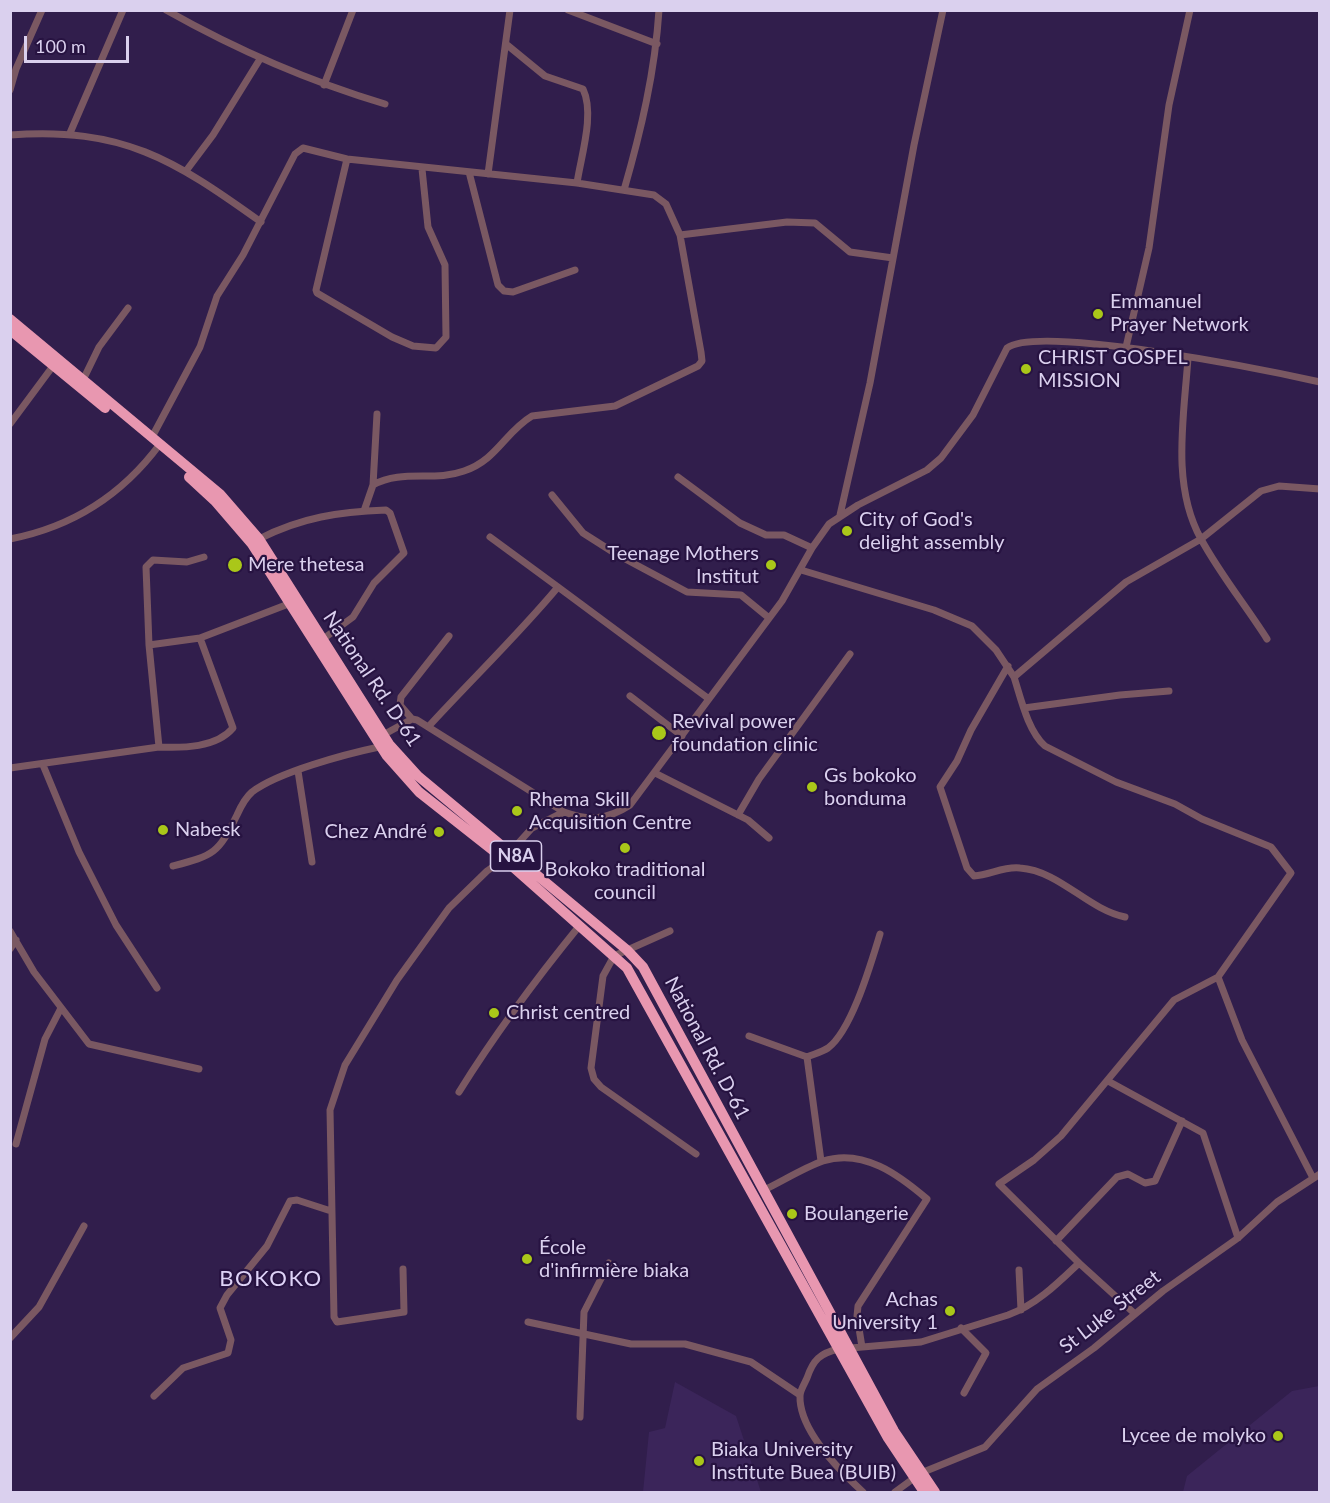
<!DOCTYPE html>
<meta charset="utf-8">
<style>
body{margin:0}
#map{position:relative;width:1330px;height:1503px;overflow:hidden;background:#311e4c;font-family:Lato,sans-serif}
canvas{display:block}
.frame{position:absolute;inset:0;border:12px solid #dad0ee;pointer-events:none}
.scale{position:absolute;left:24px;top:36px;width:105px;height:27px;box-sizing:border-box;border:3px solid #dad0ee;border-top:0;padding-left:8px;font-size:18px;line-height:21px;white-space:nowrap;color:#dad0ee;-webkit-text-stroke:4px #271341;paint-order:stroke}
</style>
<div id="map">
<canvas width="1330" height="1503"></canvas>
<div class="frame"></div>
<div class="scale">100 m</div>
</div>
<script>
const context = document.querySelector('canvas').getContext('2d');
context.lineJoin = 'round';
function paint(path, color) {
  context.fillStyle = color;
  context.fill(path, 'evenodd');
}
function stroke(path, color, width, dash) {
  context.strokeStyle = color;
  context.lineWidth = width;
  context.lineCap = dash ? 'butt' : 'round';
  context.setLineDash(dash || []);
  context.stroke(path);
}
function drawText(font, color, halo, rows, align = 'center') {
  context.font = font + ' Lato,sans-serif';
  context.lineWidth = 4.5;
  context.setLineDash([]);
  context.textBaseline = 'middle';
  context.strokeStyle = halo;
  context.fillStyle = color;
  for (const [text, x, y, turn = 0] of rows) {
    context.save();
    context.translate(x, y);
    context.rotate((+turn || 0) * Math.PI / 180);
    context.textAlign = isNaN(turn) ? turn : align;
    if (halo) context.strokeText(text, 0, 0);
    context.fillText(text, 0, 0);
    context.restore();
  }
}
const built = new Path2D(`
 M675,1382l61,34 25,76h-118l6,-60 16,-4z
 M1319,1386v106h-136l4,-16 105,-85z`);
const minor = new Path2D(`
 M166,10c71,40 142,71 219,94
 M568,10l89,34
 M506,44l39,32 38,13c12,25 -2,67 -6,94
 M324,85l29,-75
 M10,90l6,-21 26,-59
 M70,133l53,-123
 M10,135c113,-8 163,24 251,87
 M347,159l-31,131 1,3 75,44 21,9 23,2 10,-11 -1,-72 -17,-38 -6,-58
 M186,171l27,-36 47,-76
 M469,172l29,113 6,6 9,1 62,-22
 M488,174l22,-164
 M624,190c17,-59 31,-118 35,-180
 M1126,347l23,-99 20,-143 21,-95
 M1188,358c-4,59 -17,127 13,181 19,35 45,67 66,100
 M83,380l16,-33 29,-39
 M10,424l43,-58
 M152,437l48,-90 17,-51 26,-41 52,-101 8,-6 44,11 230,24 77,12 12,9 14,31 107,-13 28,1 35,29 43,6
 M678,477l62,46 26,12h18l28,13
 M373,485l4,-71
 M552,495l31,38 33,21 71,38 54,3 28,23
 M364,511l9,-26c29,-16 61,-3 91,-14 33,-11 41,-39 68,-55l83,-10 83,-40 4,-5 -1,-9 -21,-117
 M840,515l30,-132 44,-238 29,-135
 M490,537l68,50
 M10,539c62,-12 113,-45 150,-95
 M259,539c43,-22 80,-27 127,-29l4,3 14,40 -30,30 -21,34 -30,22
 M801,570l133,40 38,16 24,24 18,27 112,-95 75,-43 60,-48 18,-5 41,3
 M149,645l-3,-78 7,-7 34,2 17,-5
 M1008,666l-37,64 -14,31 -17,26 27,81 7,8c16,-1 30,-10 46,-8 40,3 67,41 105,49
 M630,696l52,40
 M1024,708l96,-13 49,-4
 M412,719l-12,-14 1,-8 48,-61
 M429,726c43,-47 88,-90 129,-139l151,112
 M383,735l29,-16 5,1 147,92
 M159,747c24,1 57,1 74,-19l-33,-90
 M43,765l36,87 37,73 41,63
 M10,768l149,-21 -10,-102 51,-7 91,-35
 M298,771l14,91
 M655,773l93,47 21,18
 M738,815l21,-36 91,-125
 M173,866c41,-11 45,-12 64,-51 4,-9 8,-17 15,-23 26,-20 94,-38 127,-45
 M10,931l24,41 55,72 110,25
 M670,931l-56,25 -11,20 -12,92 3,11 7,8 95,67
 M10,949l6,-9
 M1218,977l24,63 71,138
 M749,1036l58,21 14,104
 M807,1057c7,-3 15,-5 21,-9 24,-18 43,-85 52,-114
 M1108,1081l95,52 35,105
 M459,1092c36,-58 77,-113 121,-167
 M16,1144l29,-105 16,-31
 M764,1190c19,-9 39,-22 59,-29 40,-13 76,14 104,38l-69,107 -1,10 5,31
 M1056,1241l61,-64 11,-3 17,9 10,-2 27,-60
 M1079,1263l55,50
 M403,1269l1,43 -67,10 -3,-5 -4,-207 15,-45 52,-85 52,-72 38,-37 17,-12 28,-31 32,-16c25,9 43,8 66,-7l152,-204 30,-53 17,-24 29,-19 69,-35 14,-12 32,-43 34,-67c32,-24 264,23 313,34
 M1019,1270l2,40
 M528,1322l103,22h54l66,18 49,33
 M961,1328l25,25 -22,40
 M10,1338l29,-31 45,-81
 M154,1396l29,-28 45,-15 3,-13 -11,-32 7,-13 40,-49 23,-45 7,-1 34,11
 M580,1417l4,-105 25,-49
 M863,1492c-23,-21 -64,-62 -63,-96 0,-6 5,-13 7,-18 6,-18 13,-25 32,-29l82,-7 87,-27c28,-10 50,-32 71,-52l-80,-79 35,-24 27,-24 113,-136 44,-23 73,-104 -20,-26 -69,-28 -27,-15 -59,-22 -71,-36c-17,-15 -24,-47 -31,-69
 M895,1492l26,-19 64,-26 52,-58 57,-41 69,-57 75,-53 39,-36 43,-28`);
const highway = new Path2D(`
 M10,319l210,175 39,45 130,205 29,32 209,174 16,17 251,464 41,61
 M10,330l95,78
 M189,477l26,24 37,43 135,212 32,36 85,67 123,109 261,470 36,54`);
const markers = [
 [1098,314,6,"#aac719"],
 [1026,369,6,"#aac719"],
 [847,531,6,"#aac719"],
 [235,565,8,"#aac719"],
 [771,565,6,"#aac719"],
 [659,733,8,"#aac719"],
 [812,787,6,"#aac719"],
 [517,811,6,"#aac719"],
 [163,830,6,"#aac719"],
 [439,832,6,"#aac719"],
 [625,848,6,"#aac719"],
 [494,1013,6,"#aac719"],
 [792,1214,6,"#aac719"],
 [527,1259,6,"#aac719"],
 [950,1311,6,"#aac719"],
 [1278,1436,6,"#aac719"],
 [699,1461,6,"#aac719"]
];
const shields = [
 [516,856,51]
];
const shieldNames = [
 ["N8A",516,856]
];
const poiNames = [
 ["Emmanuel",1110,302],
 ["Prayer Network",1110,325],
 ["CHRIST GOSPEL",1038,358],
 ["MISSION",1038,381],
 ["City of God's",859,520],
 ["delight assembly",859,543],
 ["Teenage Mothers",759,554,"right"],
 ["Institut",759,577,"right"],
 ["Mere thetesa",248,565],
 ["Revival power",672,722],
 ["foundation clinic",672,745],
 ["Gs bokoko",824,776],
 ["bonduma",824,799],
 ["Rhema Skill",529,800],
 ["Acquisition Centre",529,823],
 ["Nabesk",175,830],
 ["Chez André",427,832,"right"],
 ["Bokoko traditional",625,870,"center"],
 ["council",625,893,"center"],
 ["Christ centred",506,1013],
 ["Boulangerie",804,1214],
 ["École",539,1248],
 ["d'infirmière biaka",539,1271],
 ["Achas",938,1300,"right"],
 ["University 1",938,1323,"right"],
 ["Lycee de molyko",1266,1436,"right"],
 ["Biaka University",711,1450],
 ["Institute Buea (BUIB)",711,1473]
];
const streetNames = [
 ["National Rd. D-61",372,679,56],
 ["National Rd. D-61",707,1048,62],
 ["St Luke Street",1110,1312,-38]
];
const quarterNames = [
 ["BOKOKO",271,1279]
];
paint(built, '#3b255a');
stroke(minor, '#7a5862', 7);
stroke(highway, '#e897b0', 10);
for (const [x, y, r, color] of markers) {
  const dot = new Path2D();
  dot.arc(x, y, r, 0, 2 * Math.PI);
  context.fillStyle = color;
  context.fill(dot);
  stroke(dot, '#271341', 2);
}
for (const [x, y, w] of shields) {
  const box = new Path2D();
  box.roundRect(x - w / 2, y - 15, w, 30, 4.5);
  context.fillStyle = '#271341';
  context.fill(box);
  stroke(box, '#dad0ee', 1.5);
}
drawText('bold 18px', '#dad0ee', null, shieldNames);
drawText('20px', '#dad0ee', '#271341', poiNames, 'left');
drawText('20px', '#dad0ee', '#271341', streetNames);
context.letterSpacing = '1.5px';
drawText('22px', '#ded3f7', '#271341', quarterNames);
context.letterSpacing = '0px';
</script>
